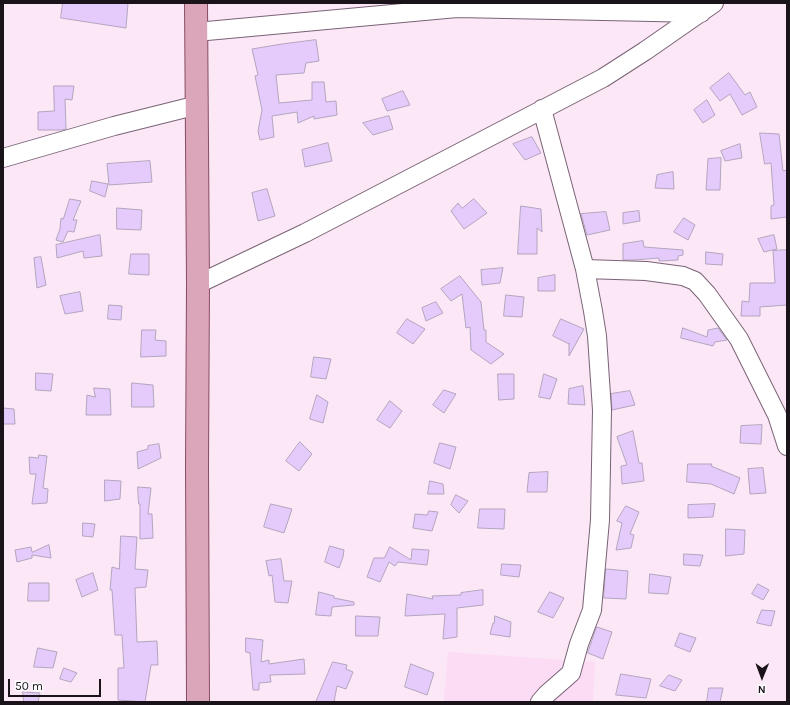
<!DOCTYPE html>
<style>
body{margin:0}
#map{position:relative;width:790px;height:705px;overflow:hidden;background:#fce7f7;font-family:Karla,sans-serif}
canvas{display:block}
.frame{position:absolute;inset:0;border:4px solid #1b131a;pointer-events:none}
.north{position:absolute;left:742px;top:657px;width:40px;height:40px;-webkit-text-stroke:3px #fcfcfc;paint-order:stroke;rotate:181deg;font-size:11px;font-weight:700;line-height:16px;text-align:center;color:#1b131a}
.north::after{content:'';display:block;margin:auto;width:14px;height:18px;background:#1b131a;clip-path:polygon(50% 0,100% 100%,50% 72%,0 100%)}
.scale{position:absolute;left:8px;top:679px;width:93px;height:18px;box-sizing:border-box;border:2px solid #1b131a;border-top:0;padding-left:5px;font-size:12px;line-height:14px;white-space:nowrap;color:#1b131a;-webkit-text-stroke:3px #fcfcfc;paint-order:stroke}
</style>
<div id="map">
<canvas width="790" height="705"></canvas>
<div class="frame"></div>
<div class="north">N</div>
<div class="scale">50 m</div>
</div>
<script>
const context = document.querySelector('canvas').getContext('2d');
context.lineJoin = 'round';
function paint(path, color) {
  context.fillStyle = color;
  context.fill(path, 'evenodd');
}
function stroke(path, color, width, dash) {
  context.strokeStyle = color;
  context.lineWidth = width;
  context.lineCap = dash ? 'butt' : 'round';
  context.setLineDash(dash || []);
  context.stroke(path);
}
const built = new Path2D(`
 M448,652l147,10 -2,40h-149z`);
const building = new Path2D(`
 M63,3h65l-2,25 -65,-10z
 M316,40l3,21 -13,2 -2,10 -28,2 3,28 33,-3v-18h12l2,20 10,-1 1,14 -23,4v-3l-16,7 -1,-11 -25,4 2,21 -14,3 -2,-9 4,-21 -7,-34 3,-1 -6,-26 30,-5z
 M729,73l16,22 5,-3 7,15 -15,8 -12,-21 -10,7 -10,-13z
 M54,86h20l-2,14 -7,-1 1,30 -5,1h-23v-18l16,-1z
 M403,91l7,14 -23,6 -5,-12z
 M707,100l8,15 -12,8 -9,-13z
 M389,116l4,13 -20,6 -10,-12z
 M760,133l19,1 4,37 4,-1v47l-16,2v-13l3,-1 -3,-42 -6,1z
 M532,137l9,16 -16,7 -12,-16z
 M328,143l4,18 -27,6 -3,-17z
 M740,144l2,14 -17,3 -4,-10z
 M721,158l-1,32h-14l2,-31z
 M150,161l2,21 -43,3 -2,-21z
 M673,172l1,17 -19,-1 2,-13z
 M92,181l16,3 -3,13 -15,-6z
 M267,189l8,27 -17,5 -6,-28z
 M70,199l11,2 -8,19h4l-3,12 -6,-1 -5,11 -7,-2 4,-11 1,-11 2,1z
 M474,199l13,14 -23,16 -13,-18 7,-8 4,5z
 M521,206l20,3 1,23 -5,-4v26h-19z
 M117,208l25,2 -1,20 -24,-1z
 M639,211l1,10 -17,3v-11z
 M606,212l4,18 -23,5 -6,-21z
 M684,218l11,7 -7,15 -14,-8z
 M100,235l2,21 -18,2 -1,-7 -26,7 -1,-13z
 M774,235l3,14 -13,3 -6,-13z
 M643,241l1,6 39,3v5l-5,1v4l-19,1v-3l-25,2h-11v-16z
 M787,250v55l-27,2v9h-19l1,-15 7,1 1,-19h25l-2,-32z
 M706,252l17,2 -1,11 -16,-1z
 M131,254h18v21l-20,-1z
 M41,257l5,28 -9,3 -3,-30z
 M503,268l-3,15 -18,2 -1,-15z
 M555,275v16h-17v-13z
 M460,276l21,26 3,28h2v12l18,12 -13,10 -20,-14 -1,-23 -4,1 -4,-34 -11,7 -10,-12z
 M80,292l3,19 -18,3 -5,-18z
 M506,295l18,2 -2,20 -18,-1z
 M436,302l7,11 -17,8 -4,-13z
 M109,305l13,1 -1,14 -13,-1z
 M407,319l18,10 -12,15 -16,-11z
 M561,319l23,10 -15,27v-13v1l-16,-8z
 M683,328l24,9 1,-7 10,-2 9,12 -12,2 -2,4 -32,-8z
 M142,330h14l-1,10 11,1v15l-25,1z
 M314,357l17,2 -5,20 -15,-2z
 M36,373l17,1 -2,17 -15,-1z
 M498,374h16v25l-15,1z
 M544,374l13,5 -7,20 -11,-2z
 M132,383l21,2 1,22h-22z
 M583,386l2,19 -17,-1 1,-15z
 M94,388l16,1 1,26h-25l1,-20 8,2z
 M444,390l12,4 -12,19 -11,-8z
 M630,391l5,14 -23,5 -1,-16z
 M317,395l11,7 -5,21 -13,-4z
 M390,401l12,10 -12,17 -13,-8z
 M3,408l11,1 1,15h-12z
 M762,425l-1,19 -21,-1 1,-17z
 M633,431l6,32h3l2,18 -22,3 -1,-18 6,-1 -10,-28z
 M300,442l12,12 -13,17 -13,-10z
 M440,443l16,4 -6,22 -16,-6z
 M159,444l2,14 -23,11 -1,-17 11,-3v-3z
 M39,455l8,1 -4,32 5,1 -1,14 -15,1 4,-30h-6l-1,-17 9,1z
 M688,464h24l-1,2 29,12 -6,16 -23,-10 -24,-2z
 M763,468l3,25 -16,1 -2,-25z
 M548,472l-1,20h-20l2,-19z
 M105,480l16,1 -1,18 -15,2z
 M430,481l13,3 1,10h-16z
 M138,487l13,1 -3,26h4l1,24 -13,1v-35h-1z
 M456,495l12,6 -9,12 -8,-8z
 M271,504l21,5 -8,24 -20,-6z
 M715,504l-2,13 -25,1v-13z
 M626,506l13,6 -9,22 4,1 -3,13 -15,2 6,-27 -5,-2z
 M480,509h25l-1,20 -26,-1z
 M429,511l9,1 -6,19 -19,-3 2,-14 12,1z
 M83,523l12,1 -2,13 -10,-1z
 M726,529l19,1 -1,24 -18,2z
 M121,536l16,1 -2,32 13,1 -2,17 -11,1 2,54 20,-1 1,24h-7l-6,37 -27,-2v-32h6l-2,-33h-7l-3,-45h-2l2,-23 7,2z
 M49,545l2,13 -19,-3v3l-15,4 -2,-12 16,-3 1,5z
 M330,546l14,4 -1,7 -4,11 -14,-6z
 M390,547l21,13 1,-11 17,1 -2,15 -29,-3 -3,4 -6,-4 -9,20 -13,-5 7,-19h10z
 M684,554l19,1 -3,11 -16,-1z
 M281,559l3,22h8l-4,22 -13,-1 -3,-27 -3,1 -3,-15z
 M502,564l19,1 -2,12 -18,-2z
 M606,569l22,2 -2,28 -22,-1z
 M93,573l5,17 -16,7 -6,-17z
 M650,574l21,3 -3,17 -19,-1z
 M29,583h20v18h-21z
 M758,584l11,6 -6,10 -11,-6z
 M483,590v15l-26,3v29l-14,2 2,-25 -40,2 2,-22 26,5 -1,-3 29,-1v-2z
 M319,592l15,4v2l20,4v3l-22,2 -1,9 -15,-1z
 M550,592l14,6 -11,20 -15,-6z
 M762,610l13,1 -4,15 -14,-3z
 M356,616l24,1 -2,19h-22z
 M495,616l16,6 -1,15 -20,-3 3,-11h1z
 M597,627l15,5 -9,27 -15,-6z
 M680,633l16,5 -6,14 -15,-6z
 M246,638l17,2 -2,22 8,-2v4l35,-5 1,15 -35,1 1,7 -12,1v7h-6l-3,-37 -4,-1z
 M38,648l19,4 -4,16 -19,-1z
 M333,662l14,3 -1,4 7,3 -7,17 -9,-3 -3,16h-18z
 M411,664l23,9 -7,22 -22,-8z
 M64,668l13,5 -6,9 -11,-3z
 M621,674l30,5 -5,19 -30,-3z
 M669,675l13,5 -7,11 -15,-5z
 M709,688h14l-3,14h-13z
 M23,692l17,1 -2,9h-14z`);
const minor = new Path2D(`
 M196,32l261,-24 244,5
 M3,158l111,-32 84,-21
 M585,269l61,2 37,5 12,5 12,13 32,45 38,76 10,31
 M198,284l107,-51 298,-155 42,-27 69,-48
 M540,702l7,-8 24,-21 8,-29 13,-34 8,-90 2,-110 -5,-74 -4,-25 -8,-42 -43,-160`);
const major = new Path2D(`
 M196,3l2,281 -1,182 1,236`);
paint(built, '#fcdcf5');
paint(building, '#e5cbfb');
stroke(building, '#b2a5be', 1);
stroke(minor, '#796375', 20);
stroke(major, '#884c63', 24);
stroke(minor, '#fff', 18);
stroke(major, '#dba6b9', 22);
</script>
